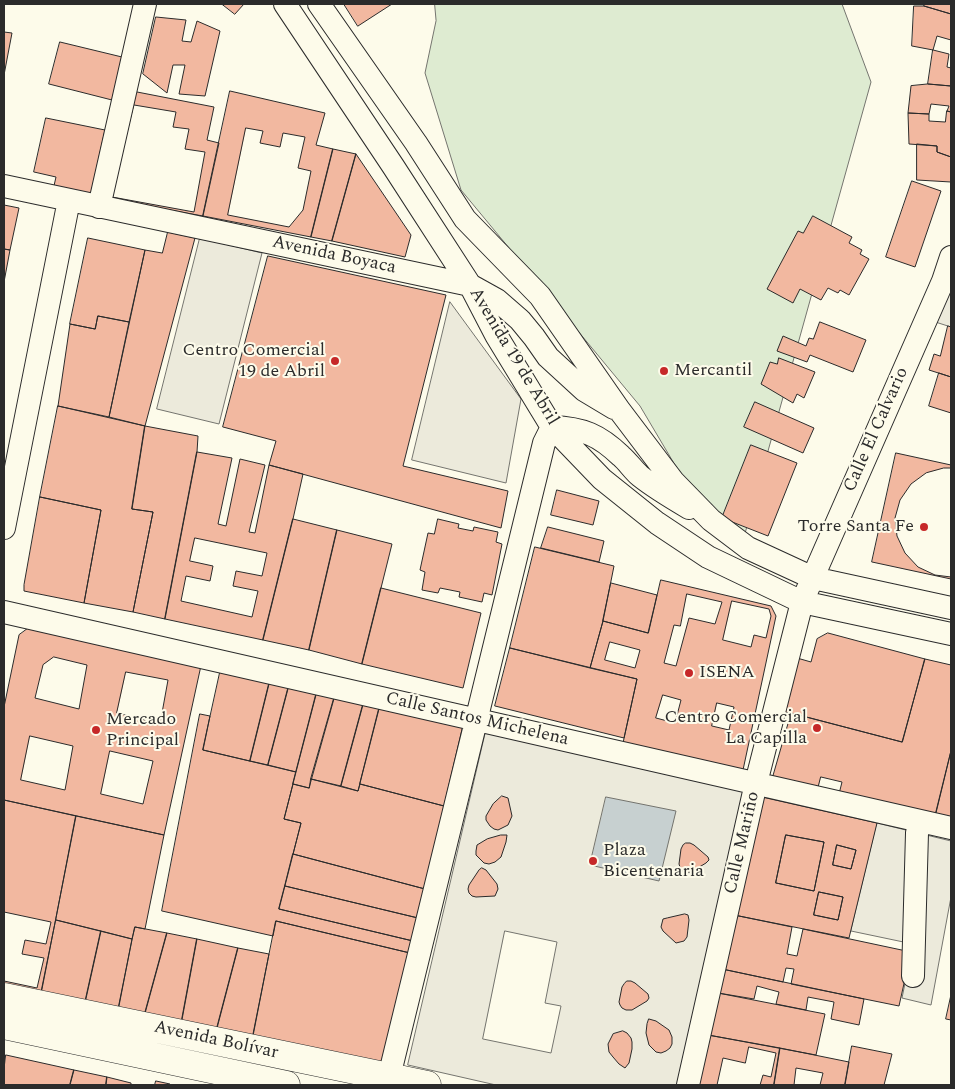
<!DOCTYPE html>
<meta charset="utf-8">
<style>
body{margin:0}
#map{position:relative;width:955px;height:1089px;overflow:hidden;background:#fdfbea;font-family:Spectral,serif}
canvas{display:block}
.frame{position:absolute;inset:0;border:5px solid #2b2b2b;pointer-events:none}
</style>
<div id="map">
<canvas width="955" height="1089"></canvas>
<div class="frame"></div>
</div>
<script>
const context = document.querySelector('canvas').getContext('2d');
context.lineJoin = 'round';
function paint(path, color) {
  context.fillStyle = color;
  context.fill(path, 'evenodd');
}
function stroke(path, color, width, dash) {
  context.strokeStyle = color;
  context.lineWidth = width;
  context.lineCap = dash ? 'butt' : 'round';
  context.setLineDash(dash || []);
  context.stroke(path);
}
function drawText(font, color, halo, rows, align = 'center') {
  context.font = font + ' Spectral,serif';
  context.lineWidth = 4;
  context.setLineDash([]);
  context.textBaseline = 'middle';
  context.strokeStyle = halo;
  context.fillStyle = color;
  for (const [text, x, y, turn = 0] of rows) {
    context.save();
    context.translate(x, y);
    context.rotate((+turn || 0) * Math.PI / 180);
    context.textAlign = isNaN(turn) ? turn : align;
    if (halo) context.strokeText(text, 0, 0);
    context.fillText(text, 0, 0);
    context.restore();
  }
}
const green = new Path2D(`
 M435,4h407l29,78 -127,455 -40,-23 -64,-108 -179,-216 -36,-117 11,-52z`);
const parking = new Path2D(`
 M200,238l62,15 -43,171 -62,-15z
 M951,283v44l-25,-8z
 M450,302l71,97 -15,84 -94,-23z
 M486,731l260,60 -69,294h-181l-88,-20zM505,931l52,11 -12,61 16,3 -10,47 -68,-14z
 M877,823l74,18v56l-20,108 -29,-7 11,-54 -62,-13z`);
const water = new Path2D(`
 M606,797l70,14 -17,70 -69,-16z`);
const building = new Path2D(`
 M222,4h22l-9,10z
 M344,4h48l-34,22z
 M925,4h26v10l-27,-8z
 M914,6h10l27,8v26l-14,-4 -4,14 -21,-4z
 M156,17l30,3 -4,21 9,1 6,-21 23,10 -15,65 -26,-2 6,-29h-12l-6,28 -24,-19z
 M4,32l8,1 -8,42z
 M60,42l62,15 -10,43 -63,-16z
 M933,50l16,4 -2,13 4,1v18l-23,-2z
 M928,84l23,2v26l-4,-1 2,-5 -18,-2 -2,10 -21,-1 3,-27z
 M132,91l82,16 -7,33 12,3 -16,73 -95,-17z
 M230,91l95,22 -9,32 17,4 -22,88 -108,-21z
 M134,105l42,7 -3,15 16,2 -4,20 20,3 -11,60 -82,-15z
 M947,111l4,1v45l-14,-5v-6l-28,-2 -1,-31 21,1v7l16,1z
 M46,118l59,12 -15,68 -37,-8 3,-13 -22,-5z
 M246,128l17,3 -3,12 20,4 3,-14 22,4 -7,31 13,3 -8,39 -14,17 -61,-12z
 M917,144l20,2v6l14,5v25l-34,-2z
 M333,149l23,5 -24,87 -21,-4z
 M356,154l55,81 -6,22 -73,-16z
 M912,181l29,10 -26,76 -29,-10z
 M4,205l15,3 -9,42 -6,-1z
 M813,216l39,21 -3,6 13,7 -2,4 9,5 -20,36 -9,-5 -2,3 -10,-5 -7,12 -21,-11 -7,14 -26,-14 31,-58 5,2z
 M168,232l27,6 -50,188 -36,-9 36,-167 17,3z
 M88,238l57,12 -16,72 -31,-6 -3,13 -25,-5z
 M4,249l6,1 -6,32z
 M268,256l178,39 -43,171 105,25 -7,37 -232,-63 7,-24 -53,-14z
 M98,316l31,6 -20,95 -51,-11 12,-82 25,5z
 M820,322l46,18 -13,32 -43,-17 -3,7 -30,-11 6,-15 23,10 3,-8 4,1z
 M948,326l3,1v50l-22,-7 5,-16 6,2z
 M779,358l36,14 -11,26 -7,-4 -4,9 -32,-19 9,-22 7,2z
 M939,373l12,4v36l-22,-7z
 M755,402l59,26 -11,25 -59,-26z
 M58,406l87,20 -13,83 21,3 -20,100 -49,-9 17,-93 -61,-13z
 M145,426l53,10 -1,16 -32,167 -32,-7 20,-100 -21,-3z
 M751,445l46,18 -29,73 -46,-18z
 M197,452l35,6 -14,66 8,2 14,-67 25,6 -16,67 6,1 14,-68 34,9 -10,45 -30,121 -98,-21z
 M896,453l55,12v114l-79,-17z
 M944,468h7v109l-16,-2 -17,-8 -13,-14 -8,-17 -2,-18 5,-18 11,-16 15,-11z
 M557,490l42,11 -6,24 -42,-10z
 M40,497l61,13 -17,93 -60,-12v-6z
 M293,519l44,11 -28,120 -46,-10z
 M438,519l21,5 -1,4 15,3 1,-4 24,5 -2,10 6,2 -10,51 -8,-2 -2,9 -23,-5 1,-5 -20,-4 -2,5 -16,-3 3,-18 -5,-2 8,-37 6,1z
 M548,527l56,14 -5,21 -58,-14z
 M337,530l55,14 -30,120 -53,-14z
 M195,538l72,15 -5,23 -26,-5 -3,15 25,5 -6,26 -71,-16 5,-25 24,5 3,-15 -23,-5z
 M535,547l79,19 -11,55 -13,47 -80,-20z
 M661,580l110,26 5,10 -33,154 -120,-27 14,-64 -47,-11 13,-47 45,12zM687,594l35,8 -7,22 -26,-6 -13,48 -12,-3 10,-38 6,1zM732,601l37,8 2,7 -5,22 -12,-3 -3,12 -28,-7zM610,642l30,8 -5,18 -30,-8zM663,695l18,5 -6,23 -19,-5zM717,703l17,4 -5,23 -17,-4z
 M611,583l46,12 -9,38 -45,-12z
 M381,588l100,25 -18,75 -101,-24z
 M34,624l168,37 -38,174 -160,-35v-93l15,-72zM54,657l33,8 -8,44 -44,-11 8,-33zM126,672l42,8 -8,44 -43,-11zM30,736l43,10 -8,44 -44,-10zM110,751l43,10 -10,43 -42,-10z
 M828,633l97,26 -23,83 -111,-29 -8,-1 14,-54 14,4 6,-23z
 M510,648l127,31 -13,59 -129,-32z
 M925,659l26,6v86l-16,66 -163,-38 19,-66 111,29z
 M221,668l49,12 -20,81 -47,-11z
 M270,680l19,5 -21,80 -18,-4z
 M289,685l28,6 -21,81 -28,-7z
 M317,691l18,4 -26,93 -16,-4z
 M335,695l29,6 -23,85 -30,-7z
 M364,701l16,4 -22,86 -17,-5z
 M380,705l83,20 -19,81 -84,-22z
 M200,714l10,2 -7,34 93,22 -12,47 17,4 -22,86 134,32 -3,12 -134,-32 -3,15 -111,-25z
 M951,751v69l-16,-3z
 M821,777l21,5 -3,12 -21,-5z
 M311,779l47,12 2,-7 84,22 -19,83 -132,-35 8,-31 -17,-4 9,-35 16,4z
 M502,796l6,2 4,18 -4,9 -10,5 -4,-1 -4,-3 -4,-6v-4l7,-12z
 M762,797l115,26 -28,115 -115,-23zM786,835l38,7 -10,49 -38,-8zM837,845l19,5 -5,19 -18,-4zM819,892l24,5 -5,23 -24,-5z
 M4,800l72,16 -35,178 -37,-8z
 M76,816l88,19 -19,94 -10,-2 -3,12 -76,-19z
 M501,835h6l-1,7 -5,15 -6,5 -6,2 -5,-1 -8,-8v-4l1,-6 10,-6z
 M786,835l38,7 -10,49 -38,-8z
 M686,843h4l4,2 14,12 1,3 -3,3 -15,9h-6l-4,-2 -2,-6 2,-15 2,-4z
 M837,845l19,5 -5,19 -18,-4z
 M293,854l132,35 -7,29 -133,-32z
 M482,868l4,2 11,14 1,5 -3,7 -19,1 -4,-1 -3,-3 -1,-4 1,-4 10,-15z
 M285,886l133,32 -5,23 -134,-32z
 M819,892l24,5 -5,23 -24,-5z
 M4,912l47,10 -5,22 -21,-4 -3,14 22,4 -7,30 -33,-7z
 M685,914l3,1 1,5 -2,17 -3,4 -8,2 -13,-12 -2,-4 2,-8 4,-1z
 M734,915l58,12 -5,27 10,2 6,-27 108,23 -12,54 -108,-22 3,-15 -8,-1 -3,14 -61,-13z
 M56,920l45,11 -16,72 -44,-9z
 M276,921l134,32 -28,115 -130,-27z
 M135,927l32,6 -23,84 -26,-6z
 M101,931l31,8 -14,72 -33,-8z
 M167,933l30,6 -16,86 -37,-8z
 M197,939l41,9 -22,84 -35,-7z
 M238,948l31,6 -17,87 -36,-9z
 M722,969l142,30 -5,26 -28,-6 3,-17 -26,-5 -2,13 -30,-6 3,-12 -22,-6 -3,13 -36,-6z
 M627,981h4l4,2 13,11 1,4 -2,3 -15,9h-6l-4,-2 -2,-3 -1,-3 3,-15 2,-3z
 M718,993l107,21 -9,41 -108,-20z
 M951,995v25l-5,-1z
 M649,1019l7,2 13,9 3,7v7l-2,4 -4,3 -5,2 -5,-1 -7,-7 -3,-12 1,-9z
 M623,1031l4,2 4,5 1,4v7l-3,14 -4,5 -6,-4 -6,-7 -4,-5 -1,-8 5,-10z
 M708,1035l72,13 -6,37h-76z
 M852,1046l40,8 -8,31h-39z
 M749,1047l27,6 -5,24 -8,-2 -3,10h-43l6,-27 22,5z
 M780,1048l69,14 -4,23h-25l3,-12 -27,-5 -2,17h-20z
 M6,1055l68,15 -4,15h-66v-16z
 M74,1070l33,7 -1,8h-36z
 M107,1077l24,6v2h-25z
 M156,1081l14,3v1h-15z`);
const minor = new Path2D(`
 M285,4l108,162 77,119 26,50 56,92 50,52 55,44 51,34 94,45 149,32
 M319,4l97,139 49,76 75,77 80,115 53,70 38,39 37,28 65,30 138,30
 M4,186l466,99 27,15 23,20 14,17 14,20 36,33 30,18
 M99,207l46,-203
 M4,528l65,-328
 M4,612l947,216
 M913,976l4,-143 3,-12
 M387,1085l157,-642 8,-16c31,1 47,8 69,29 7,6 12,14 19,20 15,12 32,22 49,32
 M688,1085l68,-302 46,-181 141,-321 8,-24`);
const major = new Path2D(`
 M4,997l423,88
 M4,1025l282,60`);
const markers = [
 [335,361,5,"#c62828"],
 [664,371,5,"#c62828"],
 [924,527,5,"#c62828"],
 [689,673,5,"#c62828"],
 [817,728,5,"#c62828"],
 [96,730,5,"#c62828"],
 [593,861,5,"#c62828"]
];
const streetNames = [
 ["Avenida Boyaca",334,256,12],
 ["Avenida 19 de Abril",513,357,59],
 ["Calle El Calvario",877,430,-66],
 ["Calle Santos Michelena",477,720,13],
 ["Calle Mariño",743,843,-77],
 ["Avenida Bolívar",216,1041,12]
];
const poiNames = [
 ["Centro Comercial",325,351,"right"],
 ["19 de Abril",325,372,"right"],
 ["Mercantil",674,371],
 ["Torre Santa Fe",914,527,"right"],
 ["ISENA",699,673],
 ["Centro Comercial",807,718,"right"],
 ["La Capilla",807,739,"right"],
 ["Mercado",106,720],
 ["Principal",106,741],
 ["Plaza",603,851],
 ["Bicentenaria",603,872]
];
paint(green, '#deebd1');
stroke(green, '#74746e', 1);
paint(parking, '#eceadb');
stroke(parking, '#74746e', 1);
paint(water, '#c7d0d0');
stroke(water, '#74746e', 1);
paint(building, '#f2b8a0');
stroke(building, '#2b2b2b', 1);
stroke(minor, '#2b2b2b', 24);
stroke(major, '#2b2b2b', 29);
stroke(minor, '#fdfbea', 22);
stroke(major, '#fdfbea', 28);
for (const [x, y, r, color] of markers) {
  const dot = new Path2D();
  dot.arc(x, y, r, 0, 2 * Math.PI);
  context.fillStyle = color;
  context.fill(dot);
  stroke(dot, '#fdfbea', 2);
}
drawText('18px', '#2b2b2b', '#fdfbea', streetNames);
drawText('18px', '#2b2b2b', '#fdfbea', poiNames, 'left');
</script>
